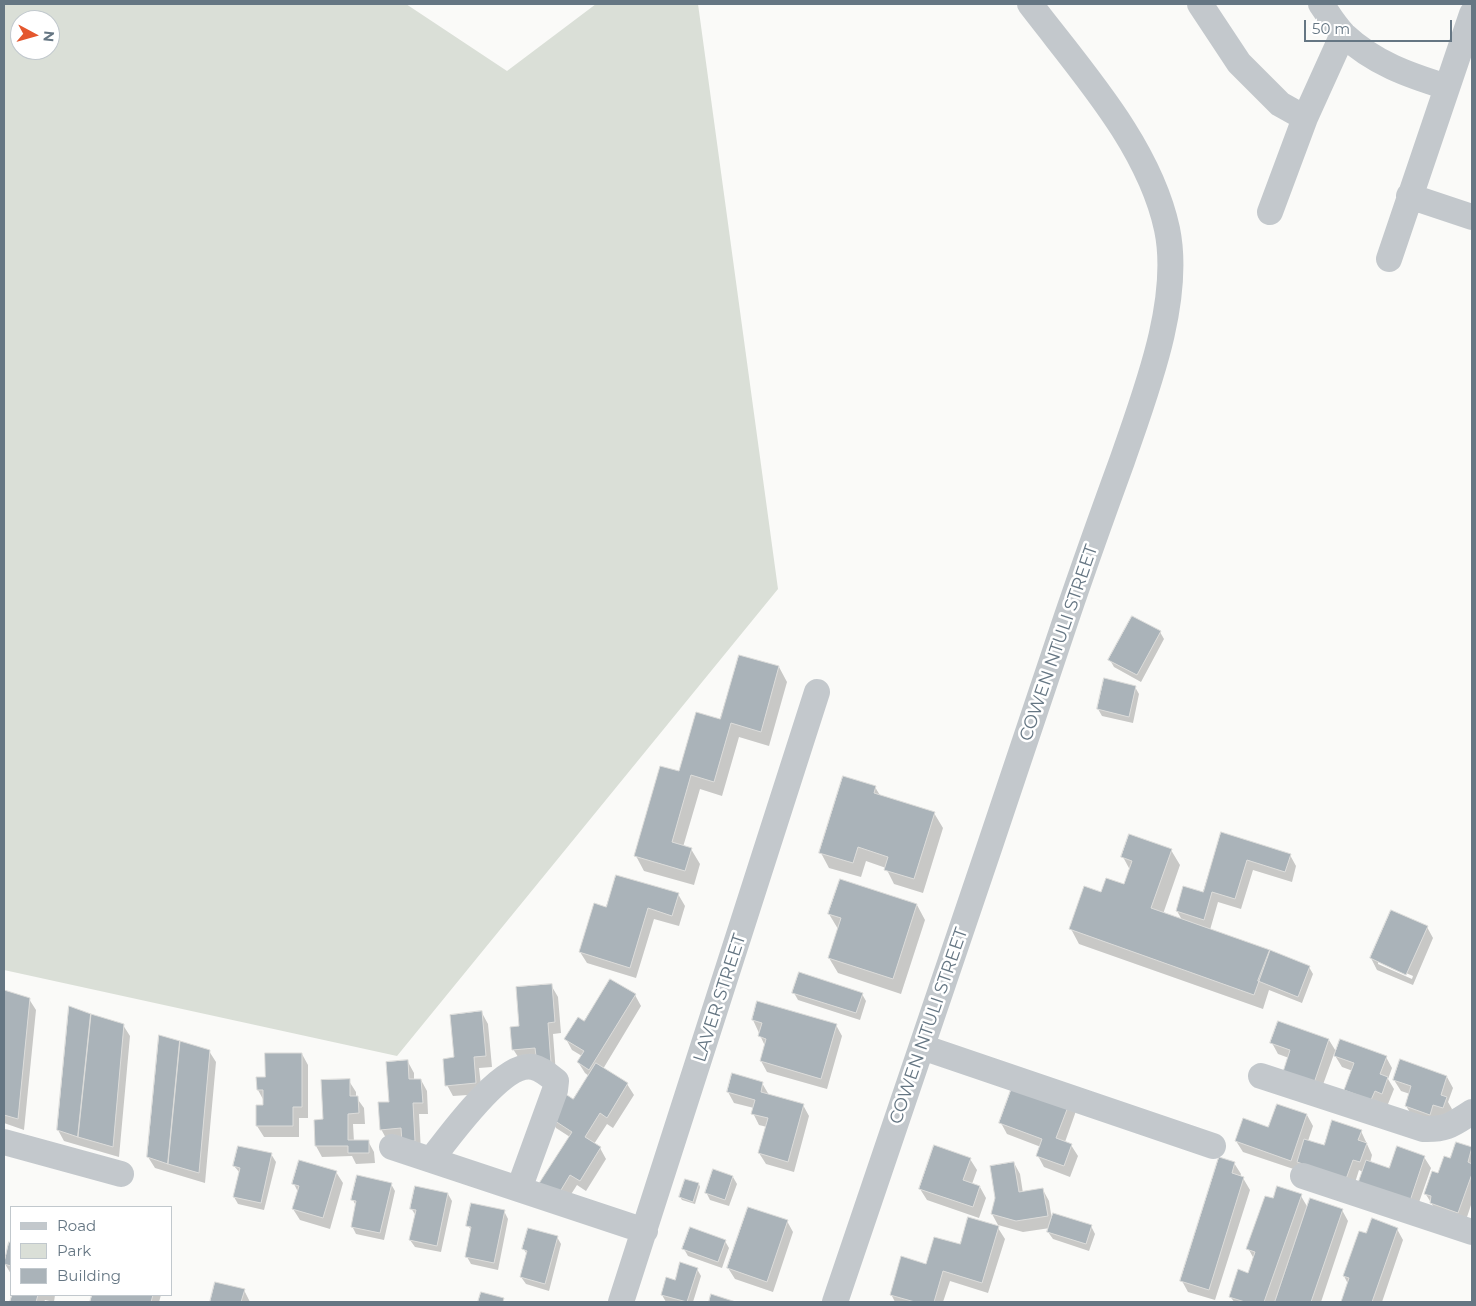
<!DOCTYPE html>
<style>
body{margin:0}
#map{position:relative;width:1476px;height:1306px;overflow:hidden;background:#fafaf8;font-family:Montserrat,sans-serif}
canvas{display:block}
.frame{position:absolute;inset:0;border:5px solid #657683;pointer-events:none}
.legend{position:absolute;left:10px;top:1206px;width:162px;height:90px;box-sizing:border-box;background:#fff;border:1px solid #c1c8cd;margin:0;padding:6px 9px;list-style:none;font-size:15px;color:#657683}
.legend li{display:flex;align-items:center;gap:10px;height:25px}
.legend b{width:25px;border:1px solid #c1c8cd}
.north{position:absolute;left:10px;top:10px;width:50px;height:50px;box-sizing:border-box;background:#fff;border:1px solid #c1c8cd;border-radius:50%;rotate:96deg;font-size:14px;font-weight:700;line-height:20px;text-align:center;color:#657683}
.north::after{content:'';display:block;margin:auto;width:18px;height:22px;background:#e4572e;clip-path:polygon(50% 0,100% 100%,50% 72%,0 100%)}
.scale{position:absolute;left:1304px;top:20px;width:148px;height:22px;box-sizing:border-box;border:2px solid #657683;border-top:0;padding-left:6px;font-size:15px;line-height:18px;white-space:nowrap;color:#657683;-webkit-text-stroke:4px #fff;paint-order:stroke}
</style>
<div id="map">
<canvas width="1476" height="1306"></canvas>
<div class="frame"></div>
<ul class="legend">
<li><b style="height:6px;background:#c3c8cc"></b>Road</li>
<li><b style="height:14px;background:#dadfd7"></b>Park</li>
<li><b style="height:14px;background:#aab3b9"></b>Building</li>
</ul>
<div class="north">N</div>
<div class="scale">50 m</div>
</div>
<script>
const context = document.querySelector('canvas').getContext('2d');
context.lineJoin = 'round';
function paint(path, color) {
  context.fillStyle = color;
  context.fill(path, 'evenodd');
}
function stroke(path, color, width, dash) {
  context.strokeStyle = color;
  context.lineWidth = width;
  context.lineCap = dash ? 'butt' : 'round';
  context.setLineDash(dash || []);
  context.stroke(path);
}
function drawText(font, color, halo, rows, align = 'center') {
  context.font = font + ' Montserrat,sans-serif';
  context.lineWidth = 5;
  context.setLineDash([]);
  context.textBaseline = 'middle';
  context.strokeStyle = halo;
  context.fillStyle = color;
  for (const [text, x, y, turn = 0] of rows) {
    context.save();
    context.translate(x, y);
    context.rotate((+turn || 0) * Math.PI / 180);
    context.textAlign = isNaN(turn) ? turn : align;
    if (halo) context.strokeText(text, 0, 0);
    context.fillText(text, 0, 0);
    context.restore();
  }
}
const green = new Path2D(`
 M4,4h402l101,67 89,-67h102l80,585 -381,467 -393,-86zM20,20h30v30h-30z`);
const shadow = new Path2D(`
 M1160,632l4,7 -23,43 -27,-15 -4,-7z
 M779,667l8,15 -18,64 -30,-9 -17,59 -22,-7 -17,58 8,2 9,15 -6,21 -50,-14 -8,-15 85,-135z
 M1135,687l4,7 -6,29 -31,-7 -4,-7z
 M875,787l6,10 53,16 9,15 -20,65 -29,-9 -8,-16 -20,-7 -5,16 -32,-9 -8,-15z
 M1222,834l68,21 6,11 -4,16 -39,-12 -12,39 -23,-7 -8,28 99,37 4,7 -11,29 -33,-13 -6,19 -184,-65 -8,-15 31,-35 22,-8 6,-16 -7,-13 48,-7 9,15 -17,49 19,6 -5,-9 26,-18z
 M678,894l7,12 -6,20 -25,-7 -18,59 -49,-15 -7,-11 27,-43z
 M917,905l8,15 -24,74 -63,-21 -9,-15 9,-29 -9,-15z
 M1427,927l6,11 -20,47 -36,-15 -6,-12zM1378,961l35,15 -1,3 -34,-15z
 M551,985l7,12 3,36 -8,1 3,40 -36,-14 -7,-11 7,-22z
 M4,992l25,7 7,11 -12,120 -20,-7z
 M794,993l68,1 4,7 -6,19 -62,-20z
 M635,995l6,11 -38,63 24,15 7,11 -21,33 -6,-4 -13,20 6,4 6,11 -20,32 -9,-6 -16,25 -17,-11 26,-62 -14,-9 -6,-11 24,-16 15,-25 -4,-3 -7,-11 4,-6 -10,-6 -6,-11 18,-16z
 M482,1013l6,11 4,43 -13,1 3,26 -29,2 -6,-11 8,-27z
 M753,1020l83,5 6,11 -15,53 -60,-17 -6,-11 4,-15z
 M123,1025l7,11 -11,121 -55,-16 -6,-11z
 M1329,1040l8,13 49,4 6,11 -4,11 6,10 -6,15 -10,7 -25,-40 -11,-4 -8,-13 -14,39 -31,-35 -11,-4 -6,-11z
 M209,1051l7,11 -11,121 -50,-15 -7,-11z
 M302,1054l6,11v53h-9v19h-35l-7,-11 7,-25 -6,-11 8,-12z
 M408,1062l6,11v7h7l6,11 1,23h-9l2,38 -34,-12 -6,-11z
 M1447,1077l6,11 -5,14 4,7 -3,10 -36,-2 -7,-11 4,-12 -9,-3 -7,-11z
 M349,1081l7,11v5l8,11 1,16h-12l1,18 14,-1 6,11 1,11 -19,1 -4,-8 -30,1 -6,-11 -1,-25 9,-1z
 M1016,1081l60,30 -11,31 6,3 7,11 -8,21 -26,-10 -6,-11 3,-9 -34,-13 -6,-11z
 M762,1083l7,12 34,10 6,11 -15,56 -28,-8 -7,-11 8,-26 -8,-2 -6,-12 1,-5 -20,-5 -6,-11z
 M1307,1115l6,11 -5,15 17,6 36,-16 11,24 -2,8 20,7 34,-13 7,11 -15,43 -53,-39 -4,-2 -6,19 -110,-37 -7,-11z
 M1457,1143l15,6v53l-7,21 -27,-9 -13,-21 26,-34z
 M271,1154l5,8 -12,48 -26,-6 -4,-7 6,-24 -6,-7z
 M970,1159l7,11 -5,14 8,3 6,11 -7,20 -52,-18 -7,-11z
 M1014,1163l6,11 3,19 20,-3 6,11 3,19 39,6 4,8 -6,17 -36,-12 -5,-7 2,-4 -27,4 -25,-7 -6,-11z
 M1234,1163l7,11 -1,3 3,1 7,12 -35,110 -27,-8 -6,-11z
 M336,1172l7,11 -13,46 -30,-9 -7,-11 5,-17 -4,-8z
 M733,1177l4,7 -8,22 -19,-6 -4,-8z
 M391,1184l4,7 -11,49 -28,-6 -4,-8 4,-20 -3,-6z
 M699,1184l1,3 -5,17 -13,-4 -2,-3z
 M448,1194l4,7 -11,51 -26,-5 -5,-7 6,-24 -5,-8z
 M1301,1196l7,12 34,2 6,11 -27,81h-87l-4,-6 19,-22 5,-15 -6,-11 26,-48z
 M504,1211l4,8 -10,51 -27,-6 -4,-7 5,-25 -4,-7z
 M787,1221l6,11 -20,60 -38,-13 -7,-11z
 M998,1228l7,11 -17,54 -38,-12 -7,21h-48l-4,-8 36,-29z
 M1397,1229l6,11 -21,62h-40l6,-18 -4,-8 23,-41z
 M557,1237l4,7 -12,47 -23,-7 -5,-7 6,-22 -3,-6z
 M725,1241l4,7 -7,20 -34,-12 -4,-7z
 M10,1244h1v30l-6,-10z
 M697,1269l4,7 -8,26h-27l-4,-7 14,-14z
 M216,1283l28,7 6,12h-38z
 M13,1295h42l-1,7 -9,-2 -1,2h-32z
 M94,1295h67l-2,7h-67z`);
const building = new Path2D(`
 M1132,616l29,15 -24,44 -29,-15z
 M739,655l40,11 -18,66 -30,-9 -17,59 -23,-7 -19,67 20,6 -7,23 -51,-15 26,-90 19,5 17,-59 24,7z
 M1104,678l32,8 -7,31 -32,-8z
 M843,776l33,10 -2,7 61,19 -21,67 -30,-9 4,-13 -30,-10 -5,16 -34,-10z
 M1221,832l70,22 -6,18 -38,-12 -12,39 -23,-7 -8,28 -28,-9 7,-25 20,6z
 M1129,834l43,15 -21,59 119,42 -16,45 -185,-66 15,-43 17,6 5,-14 18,6 8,-23 -11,-4z
 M616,875l63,18 -7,23 -24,-8 -18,60 -51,-16 15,-49 12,4z
 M840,879l77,25 -24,75 -65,-21 13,-40 -13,-4z
 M1391,910l37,16 -22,49 -36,-17z
 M1270,950l40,16 -12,31 -40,-16z
 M799,972l64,21 -7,20 -64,-20z
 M610,979l26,15 -47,76 -12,-8 7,-11 -20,-12 14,-22 6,4z
 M552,984l3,38 -7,1 3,40 -14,1 -2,-16 -23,2 -2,-23 9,-1 -3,-39z
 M4,990l26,8 -12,121 -14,-4z
 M757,1001l80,23 -16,55 -61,-18 6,-22 -8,-3 4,-13 -10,-3z
 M69,1006l22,8 -13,123 -21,-7z
 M482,1011l4,45 -12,1 2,26 -31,3 -2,-27 11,-2 -4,-42z
 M91,1014l33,10 -11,123 -35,-10z
 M1278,1021l51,18 -15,44 -31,-11 7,-22 -20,-7z
 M159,1035l21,6 -12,123 -21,-7z
 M1340,1039l47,17 -7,18 8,3 -6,17 -7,-3 -4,9 -27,-10 10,-27 -20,-7z
 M180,1041l30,9 -11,123 -31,-9z
 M265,1053h37v54h-9v19h-37v-21h7v-15h-6l-1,-13h9z
 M1400,1059l47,17 -6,19 6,2 -4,11 -10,-3 -3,10 -25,-9 6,-20 -18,-6z
 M408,1060l1,19h12l2,24h-10l2,38 -13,1 -1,-14 -21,2 -2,-28h11l-3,-40z
 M596,1063l32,20 -21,35 -7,-5 -15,24 16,10 -21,34 -10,-6 -15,25 -19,-12 36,-56 -23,-15 15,-24 9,6z
 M732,1073l31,9 -2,10 43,12 -16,58 -30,-9 10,-35 -17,-4 4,-14 -28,-8z
 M350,1079v17h8l1,17 -11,1v26h21v13h-21v-7h-33l-1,-26 9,-1 -2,-39z
 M1015,1079l56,20 -15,39 16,6 -8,22 -28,-10 6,-17 -43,-16z
 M1277,1104l30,10 -16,47 -56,-20 8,-23 25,9z
 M1332,1120l30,10 -4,10 9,3 -7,19 -7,-2 -7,19 -49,-17 7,-23 20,6z
 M1456,1142l16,5 -4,15 4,2v10l-14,39 -28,-10 1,-7 -7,-2 8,-23 6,2 6,-17 6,2z
 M934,1145l37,13 -8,22 17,6 -7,21 -54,-18z
 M238,1146l34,7 -11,50 -28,-6 7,-29 -7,-2z
 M1397,1146l28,10 -15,45 -52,-18 8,-23 23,8z
 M1219,1157l16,5 -3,11 12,4 -35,113 -29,-9z
 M299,1160l38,11 -14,47 -31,-9 7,-23 -7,-2z
 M1014,1162l5,30 24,-4 5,28 -32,5 -25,-7 4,-16 -5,-32z
 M713,1169l20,7 -8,24 -20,-7z
 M357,1175l35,8 -12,50 -29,-6 5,-26 -5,-1z
 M685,1179l14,4 -6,19 -14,-5z
 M415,1186l33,7 -11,53 -28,-6 7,-30 -6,-1z
 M1277,1186l25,8 -38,108h-19l-16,-5 9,-28 10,4 7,-21 -9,-3 19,-53 8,2z
 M1310,1198l33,11 -32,93h-36z
 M471,1203l34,7 -11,53 -29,-6 6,-30 -5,-1z
 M748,1207l40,13 -21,62 -40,-14z
 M1053,1213l39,12 -6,19 -39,-12z
 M968,1217l31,9 -17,57 -39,-12 -9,31h-19l-25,-7 11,-39 25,8 8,-27 26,7z
 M1372,1218l26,10 -26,74h-31l8,-24 -6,-2 16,-45 7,2z
 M690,1227l36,13 -8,22 -36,-13z
 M528,1228l30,8 -13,48 -25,-7 7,-26 -5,-2z
 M9,1242l2,1v23l-7,-2z
 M680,1262l18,6 -11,34 -26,-7 5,-18 9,3z
 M215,1282l30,7 -4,13h-31z
 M481,1292l23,6 -1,4h-25z
 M711,1294l25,8h-27z
 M12,1295h26l-2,7h-26z
 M92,1295h61l-2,7h-61z`);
const minor = new Path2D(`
 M1200,4l39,59 41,41 25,14
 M1321,4c7,10 14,22 23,31 30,28 64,40 103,52
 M1409,196l63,21
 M1270,212l35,-94 38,-84
 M1389,259l83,-245
 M922,1047l291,99
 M1261,1076l162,53c24,1 30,-5 49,-17
 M4,1142l117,32
 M392,1147l253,84
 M431,1160c17,-22 72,-99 102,-93 9,2 17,9 23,14l-1,9 -36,99
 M1303,1176l169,56
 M621,1302l196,-610
 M835,1302c77,-227 155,-455 231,-683 18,-53 37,-106 56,-158 23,-67 60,-160 45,-232 -18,-84 -86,-158 -137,-225`);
const streetNames = [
 ["COWEN NTULI STREET",1059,643,-71],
 ["LAVER STREET",720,998,-72],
 ["COWEN NTULI STREET",929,1026,-71]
];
paint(green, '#dadfd7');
paint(shadow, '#0003');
paint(building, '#aab3b9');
stroke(building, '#dcdcda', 1);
stroke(minor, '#c3c8cc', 26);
drawText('18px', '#657683', '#fff', streetNames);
</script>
